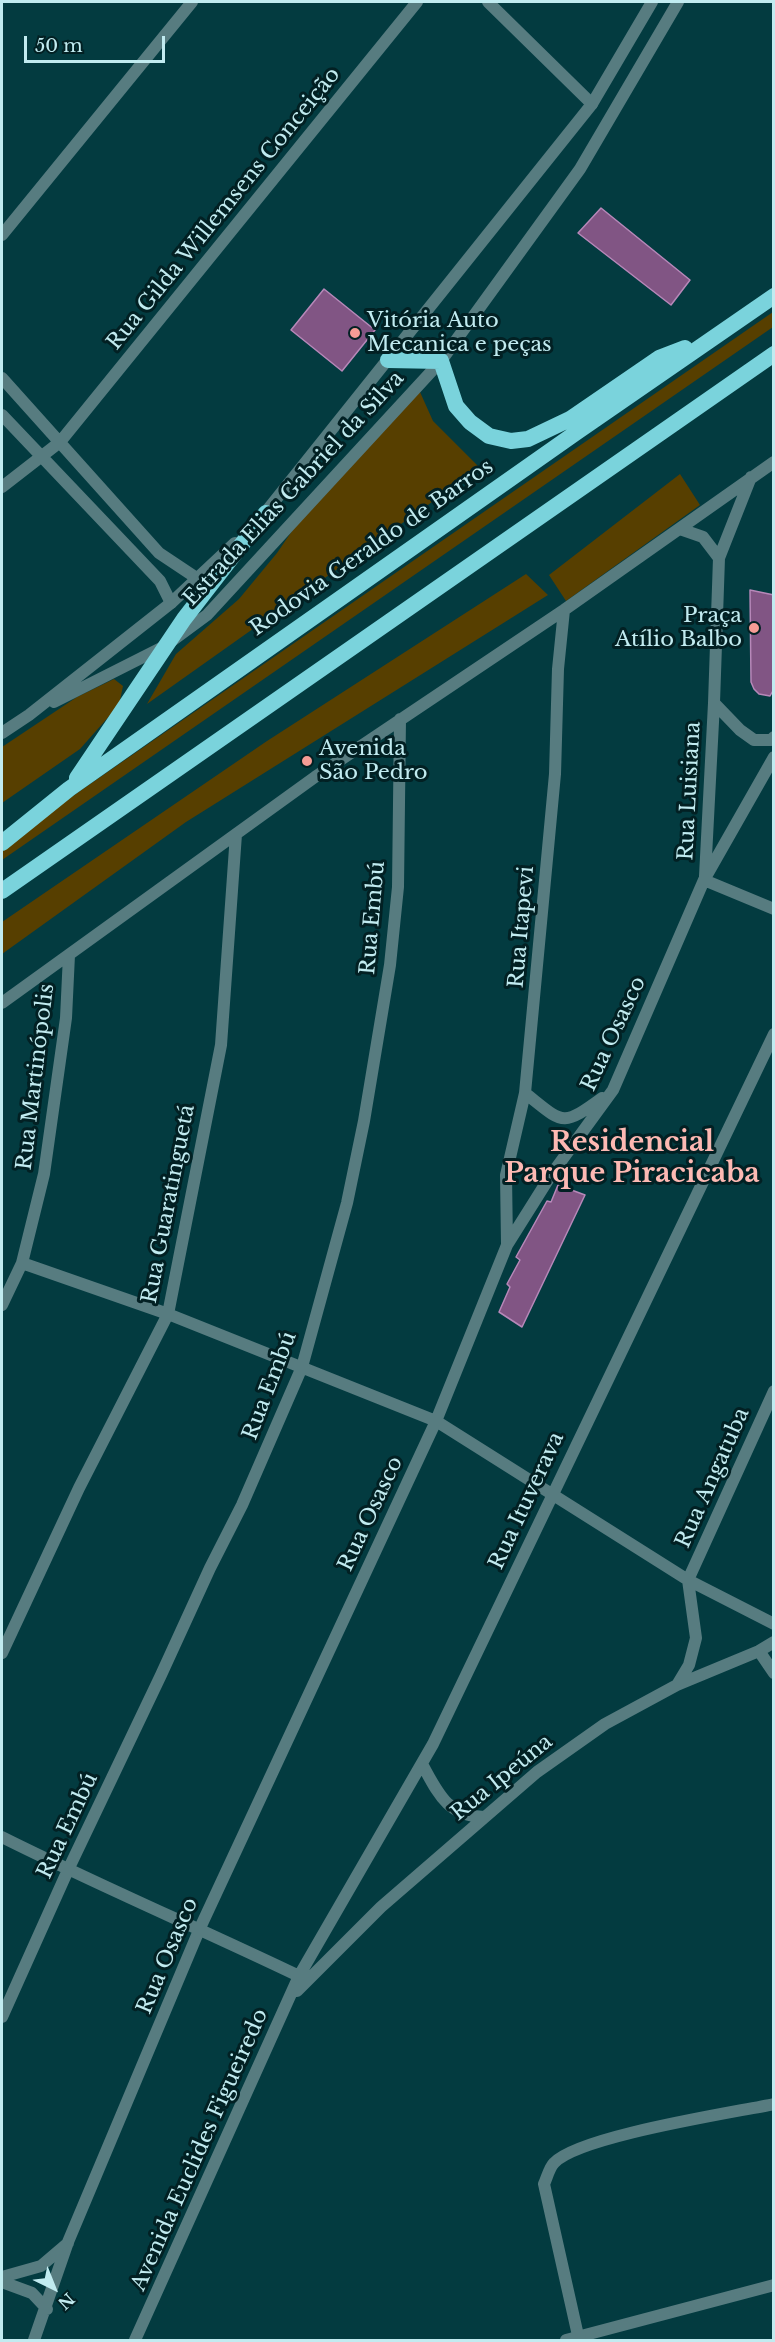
<!DOCTYPE html>
<meta charset="utf-8">
<style>
body{margin:0}
#map{position:relative;width:775px;height:2342px;overflow:hidden;background:#033b40;font-family:"Libre Baskerville",serif}
canvas{display:block}
.frame{position:absolute;inset:0;border:3px solid #c1ebf0;pointer-events:none}
.north{position:absolute;left:24px;top:2258px;width:60px;height:60px;-webkit-text-stroke:4px #022023;paint-order:stroke;rotate:137deg;font-size:16px;font-weight:700;line-height:24px;text-align:center;color:#c1ebf0}
.north::after{content:'';display:block;margin:auto;width:21px;height:27px;background:#c1ebf0;clip-path:polygon(50% 0,100% 100%,50% 72%,0 100%)}
.scale{position:absolute;left:24px;top:36px;width:141px;height:27px;box-sizing:border-box;border:3px solid #c1ebf0;border-top:0;padding-left:8px;font-size:18px;line-height:21px;white-space:nowrap;color:#c1ebf0;-webkit-text-stroke:4px #022023;paint-order:stroke}
</style>
<div id="map">
<canvas width="775" height="2342"></canvas>
<div class="frame"></div>
<div class="north">N</div>
<div class="scale">50 m</div>
</div>
<script>
const context = document.querySelector('canvas').getContext('2d');
context.lineJoin = 'round';
function paint(path, color) {
  context.fillStyle = color;
  context.fill(path, 'evenodd');
}
function stroke(path, color, width, dash) {
  context.strokeStyle = color;
  context.lineWidth = width;
  context.lineCap = dash ? 'butt' : 'round';
  context.setLineDash(dash || []);
  context.stroke(path);
}
function drawText(font, color, halo, rows, align = 'center') {
  context.font = font + ' "Libre Baskerville",serif';
  context.lineWidth = 6;
  context.setLineDash([]);
  context.textBaseline = 'middle';
  context.strokeStyle = halo;
  context.fillStyle = color;
  for (const [text, x, y, turn = 0] of rows) {
    context.save();
    context.translate(x, y);
    context.rotate((+turn || 0) * Math.PI / 180);
    context.textAlign = isNaN(turn) ? turn : align;
    if (halo) context.strokeText(text, 0, 0);
    context.fillText(text, 0, 0);
    context.restore();
  }
}
const green = new Path2D(`
 M773,312v15l-771,533v-15z
 M420,392l13,29 47,47 -333,236 29,-50 63,-55 38,-46 28,-41z
 M680,474l20,31 -134,96 -17,-26z
 M526,574l22,21 -362,227 -184,132v-32l265,-181z
 M114,679l9,7 -4,19 -39,44 -78,54v-56l75,-50z`);
const building = new Path2D(`
 M601,208l89,72 -19,25 -93,-72z
 M324,289l51,41 -33,41 -51,-41z
 M750,590l24,5v94l-4,7 -11,-2 -5,-5 -3,-7z
 M558,1185l27,10 -63,132 -23,-15 11,-25 -3,-3 13,-24 -4,-3 31,-56 4,1z`);
const minor = new Path2D(`
 M488,2l104,102
 M2,235l190,-233
 M2,378l157,175 39,26
 M2,415l158,166 11,22
 M2,487l58,-45 357,-440
 M680,529l23,8 16,21
 M714,703l26,27 14,10h17l3,-3
 M705,876l9,-173 5,-145 32,-81
 M704,880l70,29
 M2,1003l313,-226 249,-167 210,-148
 M525,1093c38,30 36,35 77,5
 M507,1244l-1,-69 19,-82 30,-319 3,-105 6,-59
 M22,1263l146,51 268,107 252,159 86,44
 M2,1305l20,-42 22,-89 22,-156 3,-63
 M759,1651l15,22
 M2,1653l77,-165 89,-174 53,-269 15,-211
 M677,1685l12,-20 7,-27 -8,-58 86,-189
 M422,1764c16,29 25,52 62,53
 M2,1837c98,49 199,92 297,139
 M297,1991l84,-84 156,-135 68,-48 72,-39 82,-34 15,-9
 M2,2017l66,-147 93,-195 49,-107 32,-63 60,-138 45,-164 17,-82 26,-156 8,-78 2,-168
 M2,2277l39,-11 27,-23
 M2,2282l30,11 15,16
 M34,2340l34,-98 132,-314 236,-507 71,-176 44,-70 62,-85 91,-210 70,-123
 M135,2340l164,-364 134,-232 341,-710
 M566,2340l208,-55
 M579,2340l-35,-156c3,-6 5,-16 10,-21 25,-27 177,-50 220,-59`);
const tertiary = new Path2D(`
 M261,518l331,-414 60,-102
 M54,702l111,-56 42,-31 234,-254 139,-192 98,-167
 M2,733l27,-18 142,-112 64,-60`);
const trunk = new Path2D(`
 M388,360l53,1 15,45 14,16 19,14 22,5 17,-2 42,-20 89,-61 26,-10
 M77,778l107,-159 82,-106
 M2,843l67,-54 508,-357 197,-136
 M2,891l772,-537`);
const markers = [
 [355,333,6,"#f59c95"],
 [754,628,6,"#f59c95"],
 [307,761,6,"#f59c95"]
];
const streetNames = [
 ["Rua Gilda Willemsens Conceição",224,209,-51],
 ["Estrada Elias Gabriel da Silva",294,489,-47],
 ["Rodovia Geraldo de Barros",372,548,-35],
 ["Rua Luisiana",690,791,-87],
 ["Rua Embú",373,918,-85],
 ["Rua Itapevi",522,927,-85],
 ["Rua Osasco",614,1034,-65],
 ["Rua Martinópolis",36,1077,-83],
 ["Rua Guaratinguetá",169,1204,-79],
 ["Rua Embú",270,1386,-69],
 ["Rua Angatuba",713,1478,-66],
 ["Rua Ituverava",527,1501,-65],
 ["Rua Osasco",371,1514,-65],
 ["Rua Ipeúna",502,1778,-39],
 ["Rua Embú",68,1826,-65],
 ["Rua Osasco",168,1956,-67],
 ["Avenida Euclides Figueiredo",200,2150,-66]
];
const poiNames = [
 ["Vitória Auto",367,321],
 ["Mecanica e peças",367,345],
 ["Praça",742,616,"right"],
 ["Atílio Balbo",742,640,"right"],
 ["Avenida",319,749],
 ["São Pedro",319,773]
];
const districtNames = [
 ["Residencial",632,1143],
 ["Parque Piracicaba",632,1174]
];
paint(green, '#573f00');
paint(building, '#815584');
stroke(building, '#b788b9', 1.5);
stroke(minor, '#577c80', 12);
stroke(tertiary, '#577c80', 12);
stroke(trunk, '#7ad3dc', 16);
for (const [x, y, r, color] of markers) {
  const dot = new Path2D();
  dot.arc(x, y, r, 0, 2 * Math.PI);
  context.fillStyle = color;
  context.fill(dot);
  stroke(dot, '#022023', 2);
}
drawText('21px', '#c1ebf0', '#022023', streetNames);
drawText('21px', '#c1ebf0', '#022023', poiNames, 'left');
drawText('bold 27px', '#fdb9b3', '#022023', districtNames);
</script>
